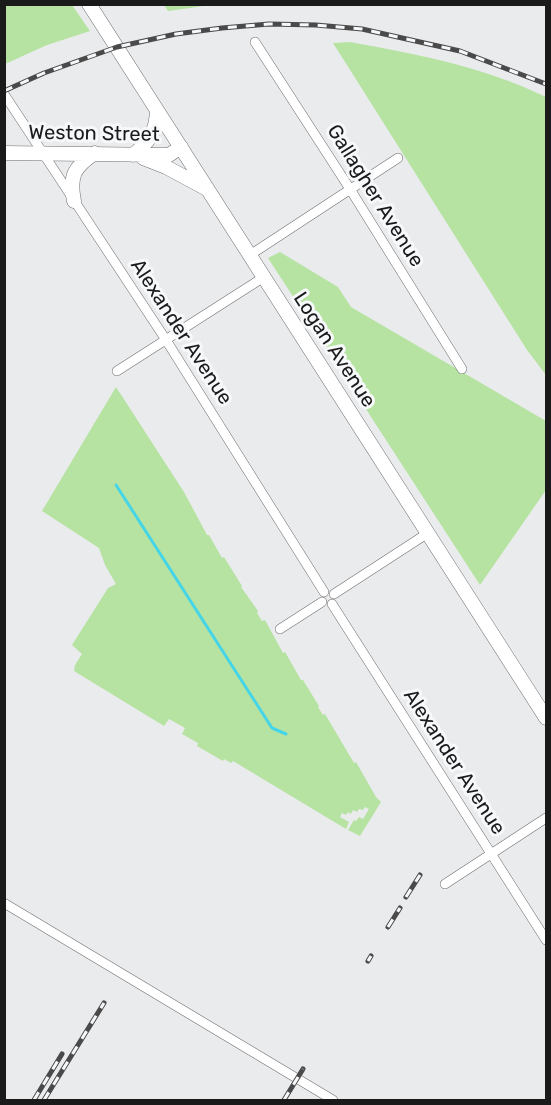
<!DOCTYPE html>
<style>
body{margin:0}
#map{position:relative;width:551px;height:1105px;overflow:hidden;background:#eaebed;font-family:Rubik,sans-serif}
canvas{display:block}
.frame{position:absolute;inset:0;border:6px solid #1a1a1b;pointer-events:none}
</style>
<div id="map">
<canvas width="551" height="1105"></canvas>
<div class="frame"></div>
</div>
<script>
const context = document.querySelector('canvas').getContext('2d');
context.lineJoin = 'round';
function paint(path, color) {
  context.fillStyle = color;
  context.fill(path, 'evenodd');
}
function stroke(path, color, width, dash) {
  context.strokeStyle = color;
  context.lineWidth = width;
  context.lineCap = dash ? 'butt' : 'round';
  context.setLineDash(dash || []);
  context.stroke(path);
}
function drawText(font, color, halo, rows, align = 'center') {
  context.font = font + ' Rubik,sans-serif';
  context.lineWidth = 6;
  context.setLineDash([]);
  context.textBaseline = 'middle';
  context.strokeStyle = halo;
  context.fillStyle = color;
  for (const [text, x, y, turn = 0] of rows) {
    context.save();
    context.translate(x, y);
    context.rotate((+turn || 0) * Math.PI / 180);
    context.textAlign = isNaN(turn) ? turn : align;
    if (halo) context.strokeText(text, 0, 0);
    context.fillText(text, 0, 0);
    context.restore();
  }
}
const green = new Path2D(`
 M4,5h68l18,26 -43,14 -42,19z
 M164,5h47l-43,6z
 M350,42c70,13 132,24 196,55v278l-19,-25 -194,-307z
 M280,252l58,35 13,20 195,114v69l-66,95 -212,-327z
 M116,387l68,105 23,43h2l13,23 2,-1 18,29 -1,1 17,24 -1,2 5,8 3,-1 18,33 2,-1 16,28h2l16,26 -1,1 5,8 2,-1 29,49 2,-1 20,35 5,5 -21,34 -12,-6 6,-10 2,1 3,-4 4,2 6,-10 -4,-2 -2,3 -4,-1 -2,3 -4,-2 -2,4 -3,-2 -2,3 -4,-2 -2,4 9,5 -3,7 -113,-68 -2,2 -7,-4 -1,2 -26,-15 1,-3 -16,-9 3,-6 -16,-9 -5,7 -90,-55 1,-6 7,-11 -10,-9 36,-57 8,-4 -11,-19 -6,-17 -57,-37z`);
const stream = new Path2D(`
 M116,485l156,243 14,6`);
const street = new Path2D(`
 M255,42l95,147 112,180
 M4,94l162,246 158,252
 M250,255l148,-97
 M117,371l147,-94
 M334,594l94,-61
 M332,604l214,336
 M280,629l42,-27
 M445,884l101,-66
 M4,903l329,197`);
const secondary = new Path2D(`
 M89,4l457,714
 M4,153l165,2 12,-8
 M133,155c16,-13 23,-23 24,-44
 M143,158l23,9 41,22
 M74,201c-5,-25 0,-34 21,-48`);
const rail = new Path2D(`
 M4,91l40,-18 73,-26 59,-13 46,-6 47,-4 47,1 46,4 98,22 86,33
 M406,897l14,-22
 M388,927l12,-19
 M368,961l3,-5
 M34,1100l28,-46
 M44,1100l60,-97
 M284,1100l19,-31`);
const streetNames = [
 ["Weston Street",94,134,1],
 ["Gallagher Avenue",375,196,58],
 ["Alexander Avenue",181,332,57],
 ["Logan Avenue",334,350,57],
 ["Alexander Avenue",454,762,57]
];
paint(green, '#b6e3a1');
stroke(stream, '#44d5e8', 3);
stroke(street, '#6d6d6f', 10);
stroke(secondary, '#6d6d6f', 15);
stroke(street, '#fff', 9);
stroke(secondary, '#fff', 14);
stroke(rail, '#4a4a4b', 5);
stroke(rail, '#f7f8fa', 3, [9]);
drawText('20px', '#1a1a1b', '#f7f8fa', streetNames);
</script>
